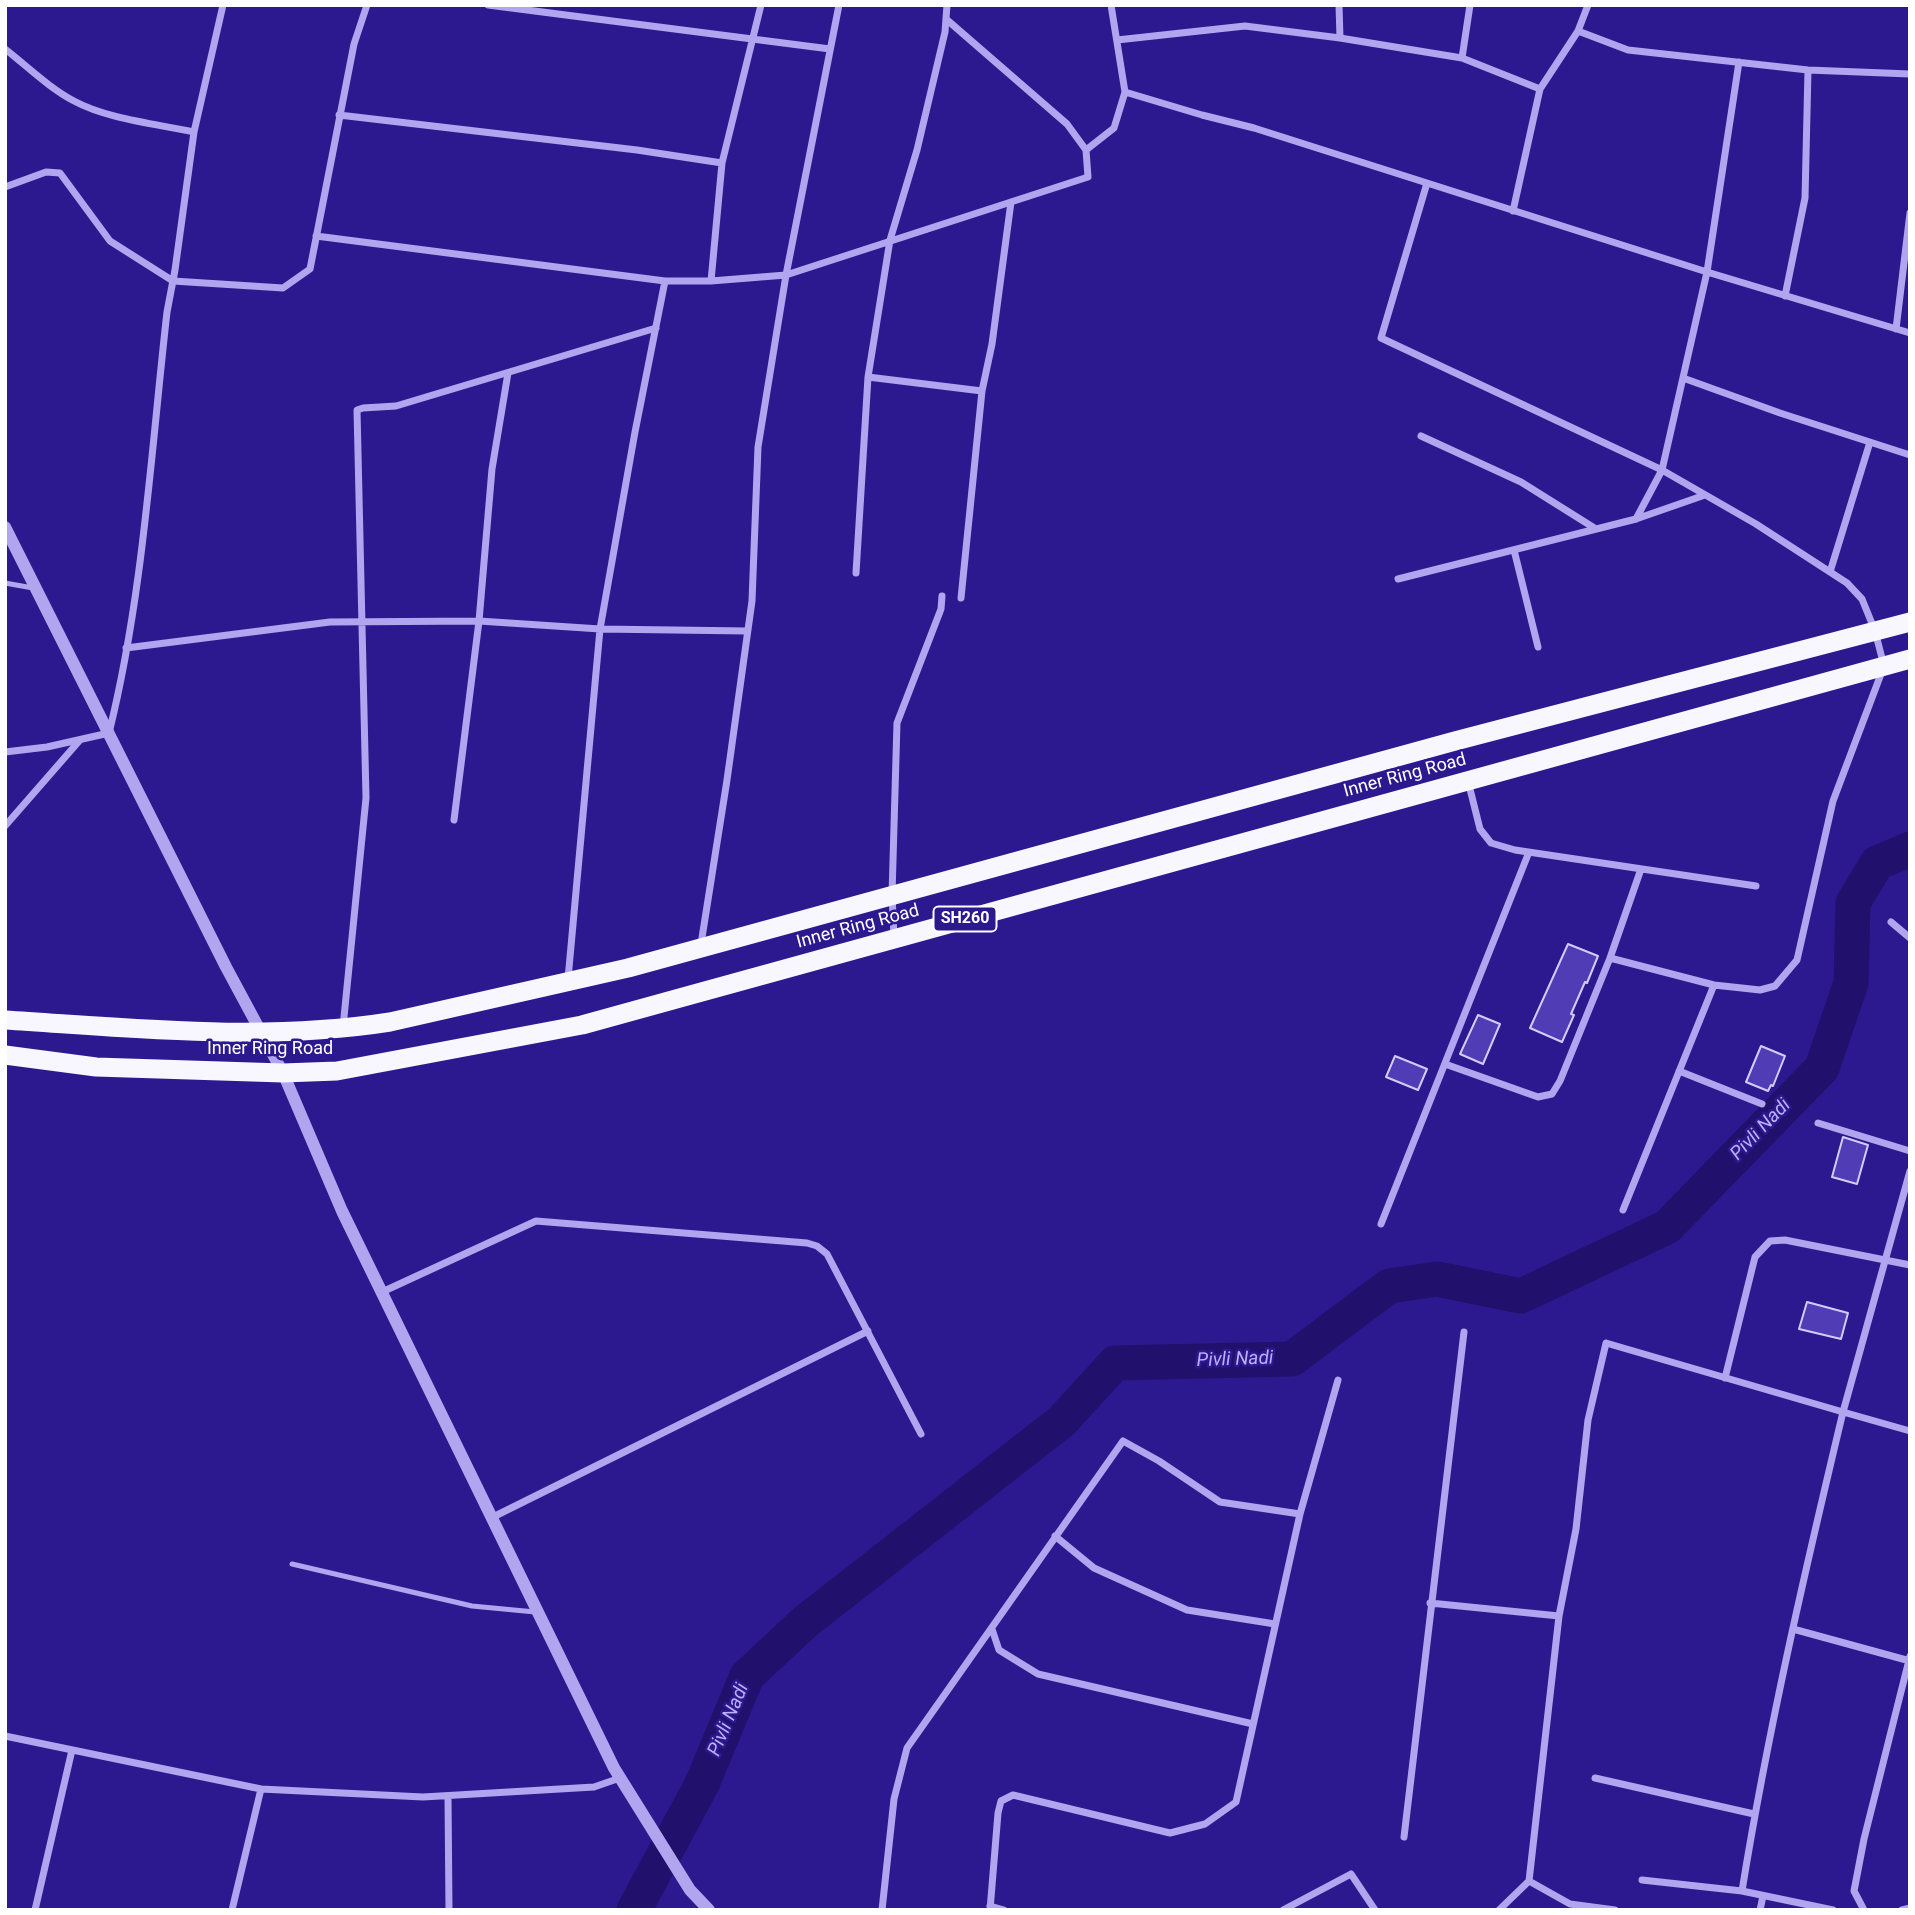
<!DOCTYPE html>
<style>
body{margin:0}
#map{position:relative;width:1915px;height:1915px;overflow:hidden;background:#2d198f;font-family:Roboto,sans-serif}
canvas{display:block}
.frame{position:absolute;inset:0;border:7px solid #fff;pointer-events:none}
</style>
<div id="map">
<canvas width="1915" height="1915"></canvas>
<div class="frame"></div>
</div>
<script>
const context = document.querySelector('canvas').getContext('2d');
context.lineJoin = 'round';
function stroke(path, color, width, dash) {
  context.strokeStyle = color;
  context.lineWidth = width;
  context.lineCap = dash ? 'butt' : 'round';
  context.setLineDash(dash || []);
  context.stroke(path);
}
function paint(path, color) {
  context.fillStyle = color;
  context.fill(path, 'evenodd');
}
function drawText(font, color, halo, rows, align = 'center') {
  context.font = font + ' Roboto,sans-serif';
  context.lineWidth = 5;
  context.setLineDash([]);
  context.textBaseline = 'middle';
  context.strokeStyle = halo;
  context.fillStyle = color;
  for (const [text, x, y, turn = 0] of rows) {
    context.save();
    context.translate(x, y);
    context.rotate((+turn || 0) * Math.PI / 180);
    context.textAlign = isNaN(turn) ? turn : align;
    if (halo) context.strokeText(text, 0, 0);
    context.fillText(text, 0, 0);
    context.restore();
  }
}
const river = new Path2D(`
 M634,1910l68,-126 45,-108 58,-54 257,-201 53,-58 177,-4 97,-73 48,-7 84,17 146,-69 155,-159 29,-85 2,-80 24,-40 33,-14`);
const building = new Path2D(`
 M1568,944l30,12 -11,27 -2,-1 -14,32 3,1 -12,27 -32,-14z
 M1478,1015l22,9 -17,40 -23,-10z
 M1761,1046l24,10 -12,30 -2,-1 -3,6 -22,-9z
 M1395,1056l32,13 -9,21 -32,-13z
 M1843,1137l25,8 -11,39 -25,-7z
 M1807,1302l41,11 -7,26 -42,-10z`);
const service = new Path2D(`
 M5,583l28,5
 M292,1564l180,42 63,6`);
const minor = new Path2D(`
 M488,5l342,44
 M1339,5l1,33
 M1578,31l50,19 180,20 102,4
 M1117,40l128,-14 95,12 122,20 78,31
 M5,49c22,17 44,39 69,52 33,18 83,23 120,31
 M1462,58l8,-53
 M1125,92l77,23 52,13 453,144 203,61
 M339,115l298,35 85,13
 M1086,150l28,-22 11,-36 -14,-87
 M1427,183l-46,155 281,132 -26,49
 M5,187l41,-15 14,1 50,68 63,40 110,7 27,-19 44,-225 13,-39
 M1513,211l27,-122 38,-58 10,-26
 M316,236l349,45h46l75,-6 302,-98 -2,-27 -19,-26 -121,-105
 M711,281l11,-118 39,-158
 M1785,296l20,-98 3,-128
 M1896,329l14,-116
 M868,377l114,14
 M1683,378l97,35 130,42
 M1421,436l100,46 75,47
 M1514,550l24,97
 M1830,572l40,-130
 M856,573l12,-196 22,-137 27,-90 28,-118 2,-27
 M1398,579l238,-60 69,-24
 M961,598l21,-207 10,-47 19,-142
 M126,648l204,-26 149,-1 121,8 147,2
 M5,752l42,-5 62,-14c34,-137 42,-281 58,-421l8,-42 19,-138 29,-127
 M1468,781l12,48 11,14 24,7 241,36
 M454,820l25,-199 13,-152 16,-96
 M5,826l75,-86
 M1891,922l19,16
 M894,937l-2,-42 5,-172 44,-114 1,-13
 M701,944l26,-164 25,-179 6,-154 28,-172 53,-270
 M1610,958l31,-89
 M568,979l32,-350 35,-197 30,-151
 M343,1027l23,-229 -9,-388 6,-2 33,-2 260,-78
 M1445,1064l93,33 14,-3 8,-13 50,-123 104,27 46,5 15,-4 22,-26 36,-159 51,-135 -9,-35 -13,-32 -15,-16 -91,-59 -94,-54 45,-198 32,-210
 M1679,1071l83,33
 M1818,1123l92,28
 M1910,1171l-67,241 67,19
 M1623,1210l91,-225
 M1381,1224l148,-372
 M382,1292l154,-71 271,22 10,3 10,8 94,180
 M1725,1378l30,-121 15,-16 15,-1 125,25
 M493,1517l375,-186
 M1055,1536l39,32 93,42 88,14
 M1430,1603l129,13
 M992,1629l7,21 39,24 215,50
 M1793,1629l117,32
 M5,1736l256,53 162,8 171,-10 26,-9
 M1595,1778l159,36
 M448,1796l1,114
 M1404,1837l60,-505
 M1642,1880l100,11
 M1529,1881l41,23 45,6
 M992,1908l-2,-2 14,4
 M35,1910l37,-160
 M232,1910l29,-121
 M882,1910l12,-111 13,-51 216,-307 36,20 61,41 80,12
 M990,1910l8,-97 3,-12 12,-6 157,38 35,-9 31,-22 64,-288 38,-134
 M1283,1910l68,-36 24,36
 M1499,1910l30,-29 30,-265 17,-87 12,-109 18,-77 237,69c-38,159 -75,318 -101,479l91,19
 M1760,1910l3,-14
 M1864,1910l-10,-19 10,-52 46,-183
 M1902,1910l8,-2`);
const tertiary = new Path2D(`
 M5,527l221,440 57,106 59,138 272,557 76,122 19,20`);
const trunk = new Path2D(`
 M5,1020c128,8 258,22 385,2l238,-54 827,-227 455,-119
 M5,1055l91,12 187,6 54,-2 245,-46 105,-29 1223,-337`);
const shields = [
 [965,919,63]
];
const shieldNames = [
 ["SH260",965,919]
];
const streetNames = [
 ["Inner Ring Road",1405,776,-15],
 ["Inner Ring Road",858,927,-15],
 ["Inner Ring Road",270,1049]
];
const waterNames = [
 ["Pivli Nadi",1761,1130,-46],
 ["Pivli Nadi",1235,1360,-2],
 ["Pivli Nadi",729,1720,-67]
];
stroke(river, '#21106c', 35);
paint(building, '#503db5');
stroke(building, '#d3ccfb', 2);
stroke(service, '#b1a5ef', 5);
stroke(minor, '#b1a5ef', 7);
stroke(tertiary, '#b1a5ef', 12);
stroke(trunk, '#f8f6ff', 19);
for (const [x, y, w] of shields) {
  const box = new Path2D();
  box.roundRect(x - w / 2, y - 12.5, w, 25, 5);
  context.fillStyle = '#2d198f';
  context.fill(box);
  stroke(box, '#fff', 2);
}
drawText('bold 16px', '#fff', null, shieldNames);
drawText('18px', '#fff', '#2d198f', streetNames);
drawText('italic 19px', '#bcb1f6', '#2d198f', waterNames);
</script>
